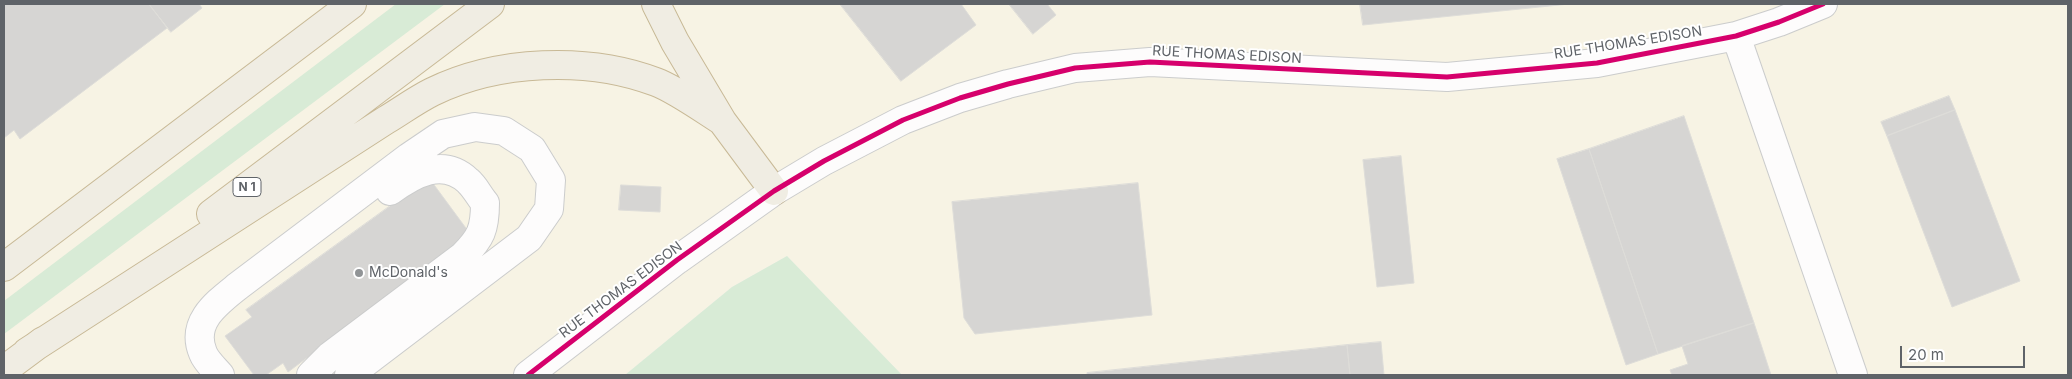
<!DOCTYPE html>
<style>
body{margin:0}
#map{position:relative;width:2072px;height:379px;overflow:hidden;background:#efeeea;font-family:Inter,sans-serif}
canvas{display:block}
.frame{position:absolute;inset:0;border:5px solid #5f6368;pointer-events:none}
.scale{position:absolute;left:1900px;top:346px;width:125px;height:22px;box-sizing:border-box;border:2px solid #5f6368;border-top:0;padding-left:6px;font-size:15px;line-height:18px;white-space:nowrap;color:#5f6368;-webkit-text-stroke:4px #fff;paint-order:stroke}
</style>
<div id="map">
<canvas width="2072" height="379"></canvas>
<div class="frame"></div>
<div class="scale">20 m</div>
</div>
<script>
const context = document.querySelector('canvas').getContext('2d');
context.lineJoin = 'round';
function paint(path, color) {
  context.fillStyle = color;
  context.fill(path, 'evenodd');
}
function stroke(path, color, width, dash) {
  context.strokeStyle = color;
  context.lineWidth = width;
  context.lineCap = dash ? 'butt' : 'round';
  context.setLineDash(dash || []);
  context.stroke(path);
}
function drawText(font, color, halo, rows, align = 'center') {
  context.font = font + ' Inter,sans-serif';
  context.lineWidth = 4;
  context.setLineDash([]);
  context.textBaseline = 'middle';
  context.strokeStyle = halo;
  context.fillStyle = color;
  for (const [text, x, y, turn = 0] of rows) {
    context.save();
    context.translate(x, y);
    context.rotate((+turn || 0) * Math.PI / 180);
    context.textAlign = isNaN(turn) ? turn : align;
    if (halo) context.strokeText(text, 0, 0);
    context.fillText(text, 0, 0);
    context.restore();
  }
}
const commercial = new Path2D(`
 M4,4h2064v371h-1166l-115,-119 -55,31 -107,88h-621z`);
const green = new Path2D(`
 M396,4h49l-441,330v-33z
 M787,256l115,119h-277l107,-88z`);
const building = new Path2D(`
 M4,4h145l18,24 -147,111 -6,-9 -10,8z
 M149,4h50l3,4 -31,24z
 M840,4h121l15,21 -75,56z
 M1009,4h38l9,11 -23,19z
 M1360,4h209l-206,21z
 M1949,96l6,14 -68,26 -6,-14z
 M1955,110l65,171 -68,26 -65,-171z
 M1684,116l70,207 -96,31 -69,-205z
 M1589,149l69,205 -32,11 -69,-206z
 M1401,156l13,127 -37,4 -14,-127z
 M429,178l42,57 -183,137 -5,-9 -17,12h-12l-29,-39 27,-19 -6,-7z
 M1138,183l14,132 -177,19 -11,-16 -12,-116z
 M621,185l40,2 -1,25 -41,-2z
 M1754,323l17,52h-99l-2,-5 18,-6 -6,-18z
 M1381,342l3,33h-34l-3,-30z
 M1347,345l3,30h-263v-2z`);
const minor = new Path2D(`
 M1736,36l117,339
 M220,375c-6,-7 -14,-14 -17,-22 -13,-31 14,-50 35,-67l171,-129 34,-23 32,-7 29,4 28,18 19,31 -2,29 -20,29 -180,137
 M311,375l19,-19 133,-100c18,-18 22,-27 22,-53 -6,-7 -10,-16 -17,-22 -25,-24 -55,-7 -78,10
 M528,375l149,-115 97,-69 50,-30 79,-41 57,-22 48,-14 67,-16 75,-6 297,15 150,-14 139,-27 43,-14 44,-18`);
const highway = new Path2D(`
 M656,4l19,38 47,79 52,70
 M211,214l279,-210
 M4,267l348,-263
 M27,352l359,-232c15,-9 30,-20 46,-28 65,-32 156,-36 224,-10 19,7 47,27 66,39
 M4,370l39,-29`);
const cycleway = new Path2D(`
 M528,375l149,-115 97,-69 50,-30 79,-41 57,-22 48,-14 67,-16 75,-6 297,15 150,-14 139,-27 43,-14 44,-18`);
const markers = [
 [359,273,5,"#919496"]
];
const shields = [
 [247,187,28]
];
const shieldNames = [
 ["N 1",247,187]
];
const streetNames = [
 ["RUE THOMAS EDISON",1628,43,-9],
 ["RUE THOMAS EDISON",1227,55,3],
 ["RUE THOMAS EDISON",621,290,-37]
];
const poiNames = [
 ["McDonald's",369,273]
];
paint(commercial, '#f7f3e4');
paint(green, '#d8ebd6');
paint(building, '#d6d5d3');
stroke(building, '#deddd9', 1);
stroke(minor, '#cbcccc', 30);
stroke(highway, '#c8b996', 30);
stroke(minor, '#fdfcfc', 28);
stroke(highway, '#f0ede3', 28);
stroke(cycleway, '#d6006c', 5);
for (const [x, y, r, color] of markers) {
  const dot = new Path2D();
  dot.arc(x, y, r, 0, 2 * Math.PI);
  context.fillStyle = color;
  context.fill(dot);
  stroke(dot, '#fff', 2);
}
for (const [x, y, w] of shields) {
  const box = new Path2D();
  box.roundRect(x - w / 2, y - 9.5, w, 19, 4);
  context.fillStyle = '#fff';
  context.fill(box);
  stroke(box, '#5f6368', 1);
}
drawText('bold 12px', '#5f6368', null, shieldNames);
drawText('14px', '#5f6368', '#fff', streetNames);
drawText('14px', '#5f6368', '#fff', poiNames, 'left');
</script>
